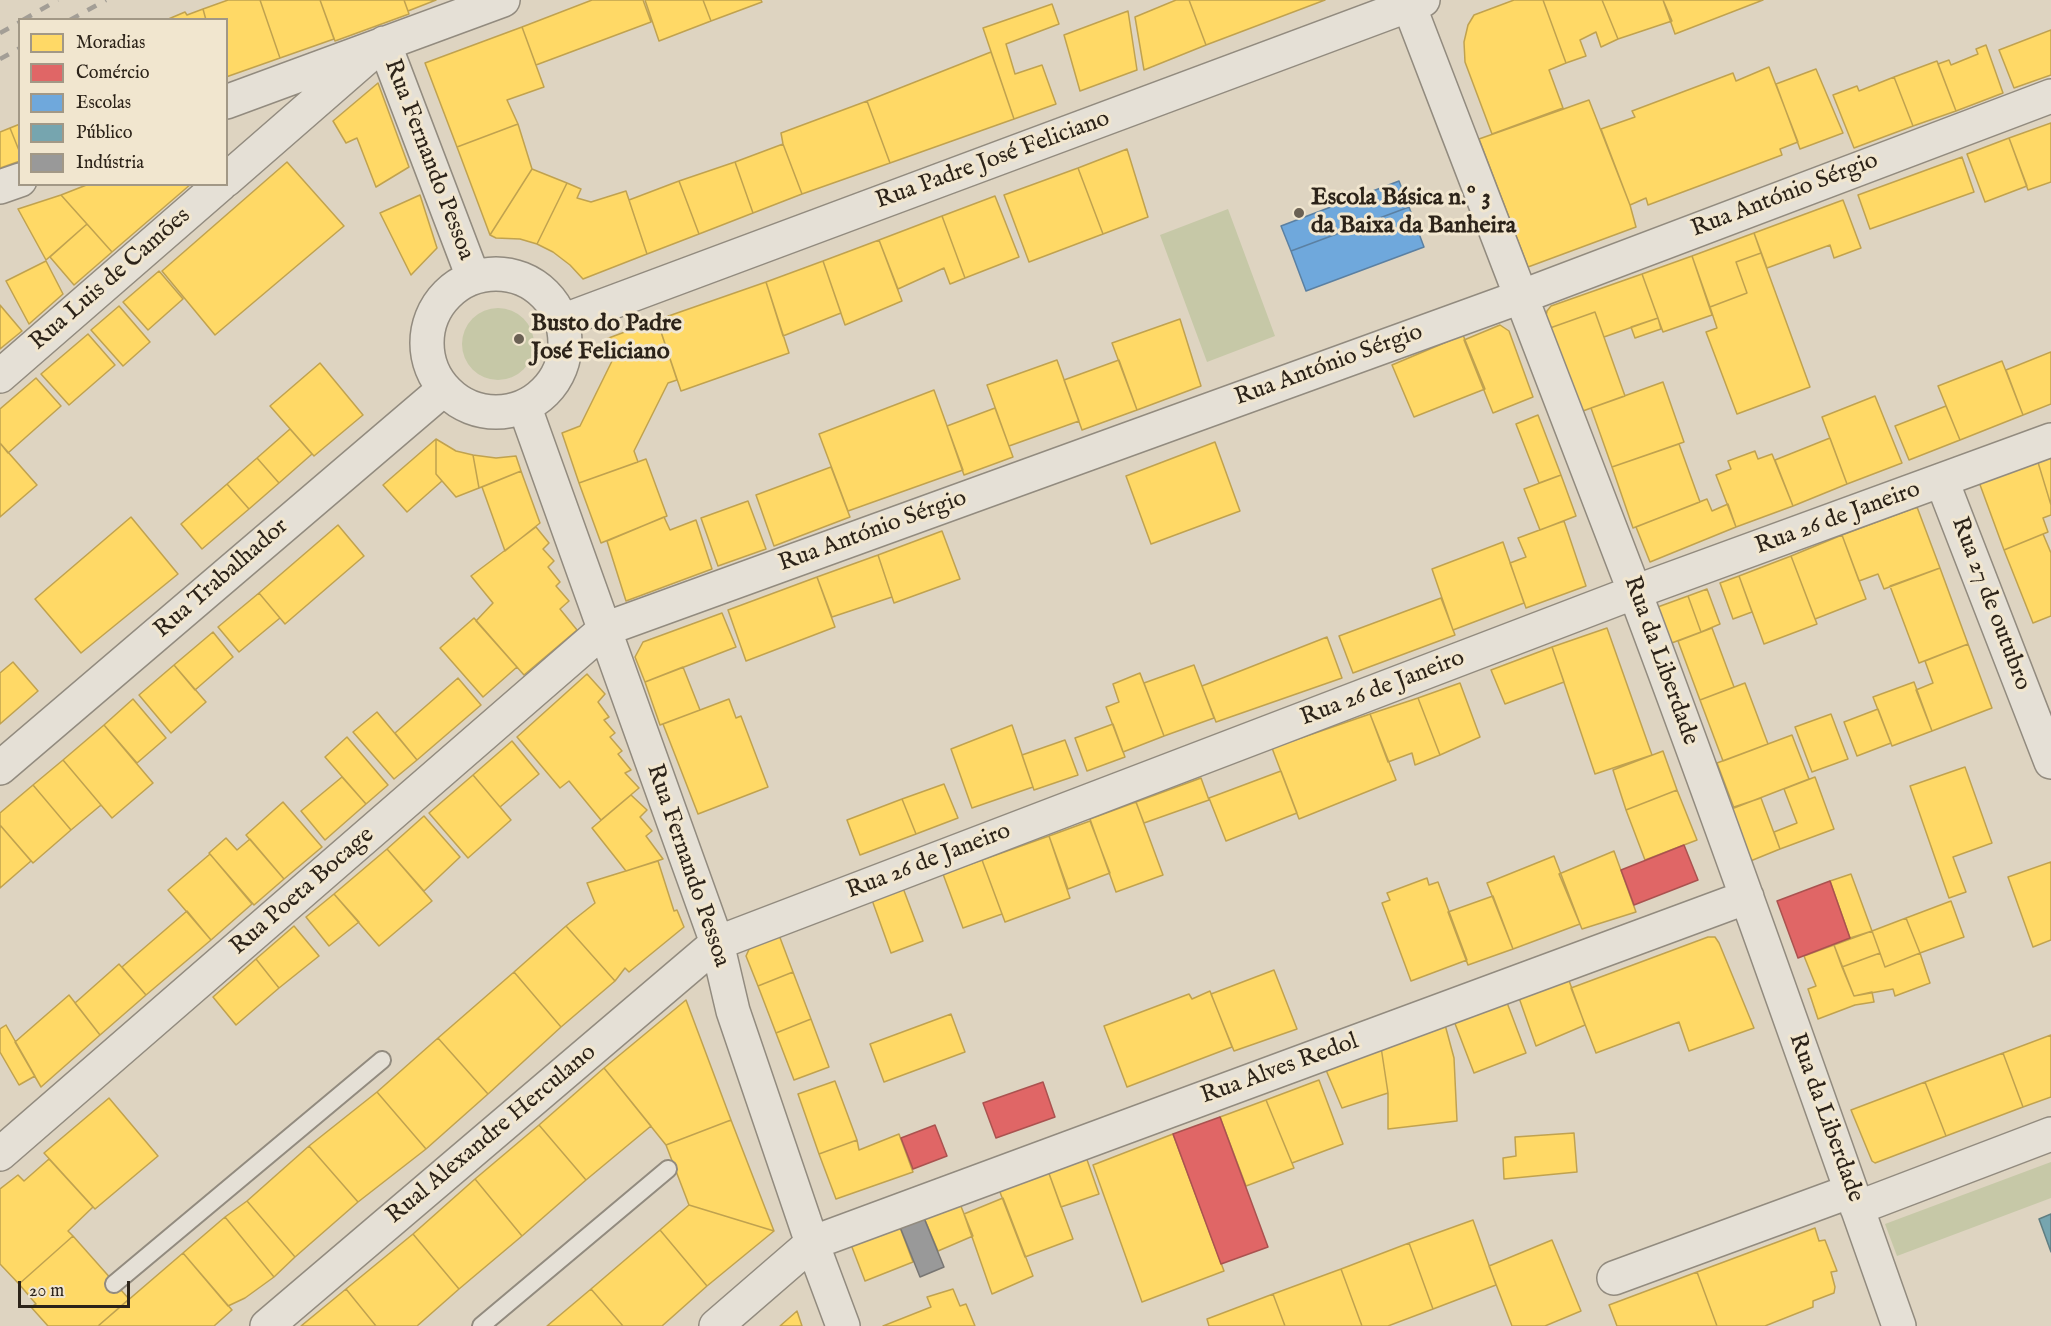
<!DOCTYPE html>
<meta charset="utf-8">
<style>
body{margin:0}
#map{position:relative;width:2051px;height:1326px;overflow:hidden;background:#ded4c1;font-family:"IM FELL English",serif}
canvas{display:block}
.legend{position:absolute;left:18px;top:18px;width:210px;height:168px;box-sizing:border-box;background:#f1e6cf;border:2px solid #a29886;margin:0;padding:8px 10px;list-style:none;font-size:18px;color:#2c2319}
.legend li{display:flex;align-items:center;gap:12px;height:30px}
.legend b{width:30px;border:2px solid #a29886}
.scale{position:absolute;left:18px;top:1281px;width:112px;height:27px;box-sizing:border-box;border:3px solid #2c2319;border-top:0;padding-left:8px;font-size:18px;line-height:21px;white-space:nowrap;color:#2c2319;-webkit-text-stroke:4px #f1e6cf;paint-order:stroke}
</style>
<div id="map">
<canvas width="2051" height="1326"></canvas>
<ul class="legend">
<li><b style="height:16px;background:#ffd966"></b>Moradias</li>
<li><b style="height:16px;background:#e06666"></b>Comércio</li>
<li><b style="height:16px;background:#6fa8dc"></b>Escolas</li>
<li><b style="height:16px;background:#76a5af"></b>Público</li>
<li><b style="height:16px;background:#999"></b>Indústria</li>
</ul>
<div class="scale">20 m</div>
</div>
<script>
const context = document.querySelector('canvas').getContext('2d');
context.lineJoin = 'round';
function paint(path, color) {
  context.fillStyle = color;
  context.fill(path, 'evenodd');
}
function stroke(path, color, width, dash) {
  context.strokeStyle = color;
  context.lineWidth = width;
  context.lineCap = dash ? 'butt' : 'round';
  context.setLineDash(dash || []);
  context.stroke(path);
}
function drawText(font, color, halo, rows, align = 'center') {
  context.font = font + ' "IM FELL English",serif';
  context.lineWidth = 6;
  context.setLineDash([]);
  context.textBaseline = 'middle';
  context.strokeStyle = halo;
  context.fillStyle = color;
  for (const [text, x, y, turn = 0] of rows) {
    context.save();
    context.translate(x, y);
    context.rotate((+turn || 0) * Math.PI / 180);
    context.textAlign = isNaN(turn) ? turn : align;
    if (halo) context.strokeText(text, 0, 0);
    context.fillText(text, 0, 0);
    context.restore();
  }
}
const green = new Path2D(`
 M1228,209l47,127 -68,26 -47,-127z
 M462 344a36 36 0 1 1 72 0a36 36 0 1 1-72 0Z
 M2051,1162v36l-154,58 -12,-32z`);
const homes = new Path2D(`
 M228,0h32l20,58 -54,19v-57h-20l-3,-11z
 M260,0h60l14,39 -54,19z
 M320,0h84l5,14 -74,27z
 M404,0h32l-28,11z
 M592,0h51l8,22 -115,43 -14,-38z
 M645,0h58l8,21 -52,20z
 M703,0h58l1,2 -51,19z
 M1176,0h13l17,45 -62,25 -9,-53z
 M1189,0h136l-119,45z
 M1514,0h29l23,63 -17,7 14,38 -71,26 -27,-72 -1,-20 4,-17 6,-10z
 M1543,0h59l16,39 -17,8 -5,-15 -16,8 6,16 -20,7z
 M1602,0h61l9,21 -54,18z
 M1663,0h100l-88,34z
 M1052,4l7,20 -53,20 9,30 27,-9 14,39 -42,15 -31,-91z
 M203,9l3,11h-40l19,-8 2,3z
 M1128,11l9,59 -57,21 -16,-56z
 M522,27l22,60 -37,13 11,24 -61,23 -32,-84z
 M2051,30v45l-37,13 -15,-38z
 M1986,45l17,48 -47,18 -18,-47 11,-4 2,5 27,-11 -2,-5z
 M991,52l23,67 -124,44 -23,-62z
 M1937,61l19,50 -43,15 -19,-49z
 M1769,67l29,75 -18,7 2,6 -134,50 -2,-7 -16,7 -29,-76 34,-12 -3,-6 101,-38 3,8z
 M1816,69l27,64 -43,16 -24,-65z
 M1894,77l19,49 -59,22 -21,-53 24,-9 2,5z
 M378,83l31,84 -33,20 -19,-49 -11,5 -13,-22z
 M1589,100l41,105 6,22 -108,40 -49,-128z
 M867,101l23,62 -88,31 -19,-50 -2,-11z
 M2051,123v59l-23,8 -19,-52z
 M20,124v29l-10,-25z
 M518,124l14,45 -42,66 -33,-88z
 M10,128l10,25v8l-20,7v-36z
 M2009,138l18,48 -42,16 -18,-48z
 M783,144l19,50 -49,19 -18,-51z
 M1127,149l21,68 -45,17 -25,-66z
 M1962,157l12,35 -104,37 -12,-34z
 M287,162l57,64 -129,109 -53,-64z
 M735,162l18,51 -54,21 -20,-53z
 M1078,168l25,66 -74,28 -25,-67z
 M532,169l35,14 -30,61 -17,-5 -24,-1 -6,-3z
 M679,181l20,53 -52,20 -18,-54z
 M567,183l14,6 -4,9 14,4 35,-11 21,63 -64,25 -13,-14 -17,-13 -16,-8z
 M89,184h102l-79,68 -51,-57z
 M61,195l26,29 -41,36 -28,-51z
 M420,195l17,53 -26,27 -31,-62z
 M995,196l24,61 -54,21 -23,-62z
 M1843,200l18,48 -27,10 -4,-13 -63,23 -13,-35z
 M942,216l23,62 -15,6 -6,-16 -46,21 -19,-49z
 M87,224l25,28 -38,33 -24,-28z
 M1754,233l7,20 -25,9 11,31 -37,14 -18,-51z
 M879,240l23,61 -57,24 -22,-64z
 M1761,253l49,134 -73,27 -31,-82 11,-4 -7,-21 37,-14 -11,-31z
 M1692,256l20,59 -49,17 -21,-58z
 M46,261l17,33 -34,30 -23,-43z
 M823,261l18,52 -58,23 -17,-54z
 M159,271l24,28 -35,31 -25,-28z
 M1642,274l16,44 -54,19 -9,-25 -45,16 -4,-12 1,-5 4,-5z
 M766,282l23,71 -108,38 -24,-71z
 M0,305l22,26 -22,18z
 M119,306l31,36 -27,24 -32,-36z
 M1595,312l30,84 -45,16 -30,-84z
 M1658,318l3,11 -26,9 -4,-11z
 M1180,319l21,67 -64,24 -25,-67z
 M657,320l20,60 -9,3 -34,68 4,11 -59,21 -17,-50 18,-7 34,-69 -8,-18z
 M1500,325l9,6 24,66 -40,16 -29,-73z
 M88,334l27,31 -46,40 -28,-31z
 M1463,335l22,54 -71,28 -22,-52z
 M2051,352v52l-28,11 -17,-45z
 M1057,360l22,61 -70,25 -22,-61z
 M1119,360l18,50 -55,20 -18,-50z
 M2002,361l21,54 -63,25 -22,-54z
 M320,363l43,52 -49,41 -44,-50z
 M36,378l25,28 -53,47 -8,-10v-34z
 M1663,382l21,60 -72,25 -21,-59z
 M934,390l29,80 -115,41 -29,-77z
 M1875,396l27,67 -55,21 -25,-67z
 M1946,406l14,34 -51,20 -14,-34z
 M995,408l18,49 -49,18 -17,-49z
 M1538,415l23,60 -22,8 -23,-59z
 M290,429l22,25 -33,29 -22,-25z
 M1830,438l17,46 -54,22 -18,-46z
 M436,439v35l6,7 -35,31 -24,-27z
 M436,439l20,12 17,4 6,33 -23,9 -20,-23z
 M1215,442l25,69 -89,33 -25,-68z
 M0,443l37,42 -37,32z
 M1679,444l21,58 -67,26 -21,-61z
 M1755,451l3,8 14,-5 21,52 -57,21 -20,-52 15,-6 -3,-8z
 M2051,454v51l-14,-46z
 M473,455l23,3 20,-2 5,15 -42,17z
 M257,458l22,25 -30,26 -22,-25z
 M646,459l21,57 -66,27 -22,-60z
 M2037,459l14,46v10l-8,3 5,14 -44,18 -25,-68z
 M831,467l19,50 -76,29 -18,-51z
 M521,471l19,52 -35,28 -23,-64z
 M1561,475l15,41 -36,14 -16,-41z
 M227,484l22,25 -47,40 -21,-25z
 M1707,499l5,12 16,-7 8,23 -86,35 -14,-35z
 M748,501l18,48 -48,17 -17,-48z
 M1917,507l23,61 -56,21 -6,-15 -19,7 -17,-46z
 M131,517l47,57 -97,79 -46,-54z
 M664,517l6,13 26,-10 16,49 -86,32 -19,-60z
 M1564,521l22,65 -60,22 -16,-45 16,-6 -8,-19z
 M338,525l26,31 -79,68 -26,-31z
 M536,527l13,16 -6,6 11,12 -6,6 12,15 -4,4 13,15 -9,8 17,21 -53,45 -48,-54 17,-18 -22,-27z
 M942,531l18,48 -66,24 -16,-48z
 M2043,534l8,19v63l-18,7 -29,-73z
 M1842,535l24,64 -51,20 -24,-63z
 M1503,542l21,61 -71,27 -21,-61z
 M878,555l14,42 -60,20 -15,-40z
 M1791,556l26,68 -53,20 -25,-68z
 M1940,568l28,76 -49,19 -29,-77z
 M1739,576l13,36 -19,7 -13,-36z
 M817,577l18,50 -89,34 -18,-51z
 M1707,589l13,35 -19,8 -13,-36z
 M259,593l21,25 -41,34 -21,-25z
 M1688,596l13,36 -32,12 -14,-36z
 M1441,598l14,37 -102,38 -14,-37z
 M722,613l14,34 -91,35 -10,-25 8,-15z
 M474,618l43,49 -34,30 -43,-49z
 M1607,628l45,127 -57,19 -43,-127z
 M1712,628l22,59 -34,13 -22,-59z
 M213,632l20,25 -38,33 -21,-25z
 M1327,637l15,41 -126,44 -14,-36z
 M1968,644l24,64 -60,23 -16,-41 17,-7 -8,-22z
 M1552,647l12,35 -59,22 -14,-34z
 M13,662l25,29 -38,33v-51z
 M174,665l32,37 -35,31 -32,-38z
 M1194,665l20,53 -50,18 -20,-53z
 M683,667l17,43 -40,15 -15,-43z
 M1140,673l24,63 -41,16 -17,-45 13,-5 -6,-18z
 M587,674l18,20 -7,8 11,15 -5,3 11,13 -5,4 12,14 -4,3 13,16 -6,3 14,15 -38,32 -32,-39 -9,7 -43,-51z
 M458,678l23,27 -64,55 -22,-27z
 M1914,682l18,49 -40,15 -19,-49z
 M1460,683l20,54 -40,18 -22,-57z
 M1745,683l23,61 -45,17 -23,-61z
 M1418,698l22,57 -25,10 -3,-12 -24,9 -18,-48z
 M133,699l33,39 -29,25 -33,-38z
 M729,699l7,19 5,-2 27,71 -70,27 -35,-90z
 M1878,709l13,34 -34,13 -13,-34z
 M377,712l40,48 -23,19 -41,-47z
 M1370,714l26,66 -97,39 -27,-71z
 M1831,714l17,45 -36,13 -17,-45z
 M1113,724l12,33 -38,14 -12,-33z
 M104,725l49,58 -41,35 -49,-58z
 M1012,725l21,62 -61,21 -21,-59z
 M1792,735l17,44 -75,29 -17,-45z
 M347,737l41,48 -22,19 -41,-47z
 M1065,740l13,35 -44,15 -12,-35z
 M512,741l27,33 -39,33 -27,-32z
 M1663,751l14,39 -51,20 -13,-40z
 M63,760l38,45 -30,25 -38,-45z
 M1965,767l27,76 -39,14 13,35 -17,6 -39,-112z
 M1281,771l16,42 -71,28 -17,-43z
 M473,775l38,45 -43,38 -39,-45z
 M342,777l24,27 -41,36 -24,-29z
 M1815,777l19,52 -54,20 -6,-17 23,-9 -13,-34z
 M1201,778l8,22 -65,23 -8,-21z
 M944,784l14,34 -42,16 -14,-35z
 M33,785l38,45 -38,33 -33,-38v-12z
 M1677,790l20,50 -52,20 -19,-50z
 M631,795l16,15 -7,7 12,14 -6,5 17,23 -37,12 -34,-43z
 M1761,798l19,51 -32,13 -20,-53z
 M902,799l14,35 -56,21 -13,-35z
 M283,802l39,45 -38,32 -38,-44z
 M1136,802l27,73 -47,17 -26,-73z
 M424,816l36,41 -36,34 -37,-42z
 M1090,821l20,52 -42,16 -19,-53z
 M0,825l31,36 -31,27z
 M1049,836l21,62 -65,24 -23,-62z
 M226,838l11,12 13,-11 34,40 -30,26 -45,-52z
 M387,849l45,52 -53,45 -45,-52z
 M1614,851l22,61 -54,17 -23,-55z
 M210,854l42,50 -41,36 -43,-50z
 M1554,856l26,68 -67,25 -26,-66z
 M982,860l20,54 -39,14 -20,-54z
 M658,861l16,50 3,-1 7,17 -55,45 -4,-4 -10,13 -49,-55 29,-23 -8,-20z
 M2051,862v78l-18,7 -25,-70z
 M1851,874l21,57 -22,7 -20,-57z
 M1427,878l2,7 9,-3 29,78 -56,21 -29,-78 8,-3 -3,-7z
 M903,888l20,53 -32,12 -19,-53z
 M334,894l25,28 -30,24 -23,-29z
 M1493,896l20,53 -45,16 -20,-53z
 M1951,901l13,36 -44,16 -14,-35z
 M187,911l24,29 -65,55 -24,-28z
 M1906,918l14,35 -35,14 -13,-36z
 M294,926l25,30 -40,32 -23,-29z
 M566,926l49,55 -54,46 -47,-55z
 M1872,931l8,22 -38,14 -8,-22z
 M779,935l14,37 -35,14 -12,-30 5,-11z
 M1708,937h7l4,6 35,85 -65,23 -10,-29 -83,31 -25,-65z
 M1834,945l20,51 18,-4 2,10 -19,3 -37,14 -10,-30 8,-3 -12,-30z
 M1880,953l5,14 35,-14 10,30 -35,13 -2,-7 -39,7 -12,-29z
 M256,959l23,29 -43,37 -23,-28z
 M119,964l27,31 -46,40 -25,-32z
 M1274,970l23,59 -63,22 -23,-57z
 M514,972l47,55 -73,67 -50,-56z
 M793,972l18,47 -35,14 -18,-47z
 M1567,975l18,50 -49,21 -18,-51z
 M1210,991l22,56 -105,40 -23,-61 85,-32 3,5z
 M69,995l31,40 -59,52 -26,-45z
 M686,1000l45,120 -65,25 -62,-77z
 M1506,1000l20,53 -52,20 -20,-52z
 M951,1014l14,38 -81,30 -14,-38z
 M811,1019l18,48 -35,13 -18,-47z
 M1444,1021l10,37 3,63 -69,8v-36l-7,-46z
 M6,1025l29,51 -16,9 -19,-33v-23z
 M2051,1035v62l-28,10 -20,-54z
 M438,1038l50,56 -62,55 -49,-57z
 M1381,1047l7,46 -46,15 -16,-38z
 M2003,1053l20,54 -77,29 -21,-54z
 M604,1068l47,58 -65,54 -47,-55z
 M1319,1080l24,64 -51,19 -26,-63z
 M835,1081l22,59 -38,14 -21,-60z
 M1925,1082l21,54 -71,27 -3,-2 -21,-51z
 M377,1092l49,57 -68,53 -49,-56z
 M109,1098l49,58 -63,53 -51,-56z
 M1266,1100l28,68 -48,18 -26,-69z
 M731,1120l43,111 -85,-26 -23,-60z
 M539,1125l47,55 -64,56 -47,-57z
 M1574,1133l3,39 -73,7 -1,-21 13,-2 -1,-19z
 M899,1134l14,38 -77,27 -17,-45 38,-14 2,10z
 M1173,1134l51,137 -82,31 -49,-137z
 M309,1146l49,56 -63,55 -48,-56z
 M1085,1154l14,40 -38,13 -14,-39z
 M49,1159l44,48 -25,24 5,5 -54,48 -19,-20v-75l18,-14 6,6z
 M1047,1168l26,71 -48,18 -27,-70z
 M475,1179l47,57 -63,53 -46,-55z
 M1003,1198l30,78 -41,18 -28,-80z
 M958,1199l15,37 -35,15 -16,-38z
 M247,1201l48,56 -21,20 -49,-60z
 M689,1205l85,26 -67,55 -47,-56z
 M225,1217l49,60 -29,21 -17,8 -45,-53z
 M1473,1220l23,65 -63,24 -24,-66z
 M898,1222l15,40 -48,19 -15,-39z
 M1815,1228l4,13 6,-1 12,31 -6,1 4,15 -1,6 -21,8v6l-48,19h-48l-20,-54z
 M660,1230l47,56 -45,40h-39l-32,-37z
 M413,1234l46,55 -42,37h-41l-30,-37z
 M73,1236l56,63 -31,27h-50l-17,-19 5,-3 -17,-20z
 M1552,1240l29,71 -36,15h-33l-23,-60z
 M1409,1243l24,66 -45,17h-26l-21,-57z
 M183,1253l49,57 -18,16h-116z
 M1341,1269l21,57h-77l-12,-32z
 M1697,1272l20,54h-100l-8,-21z
 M346,1289l30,37h-75z
 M591,1289l32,37h-76z
 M953,1289l7,17 6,-2 9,22h-92l48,-19 -4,-10z
 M1273,1294l12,32h-76l-2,-7z
 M797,1311l5,15h-22z`);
const shops = new Path2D(`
 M1684,845l14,35 -64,25 -13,-35z
 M1830,881l20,57 -52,20 -21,-57z
 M1043,1082l12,35 -59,21 -13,-35z
 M1220,1117l48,130 -47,17 -48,-130z
 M935,1125l12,31 -34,13 -12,-31z`);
const schools = new Path2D(`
 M1399,181l10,26 -118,44 -10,-25z
 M1409,207l15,40 -118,44 -15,-40z`);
const public = new Path2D(`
 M2051,1214v38l-12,-33z`);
const industry = new Path2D(`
 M922,1213l22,54 -24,10 -22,-55z`);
const service = new Path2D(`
 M114,1284l268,-224
 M481,1326l187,-157`);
const minor = new Path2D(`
 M1407,0c75,197 153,393 227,590 92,245 178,490 265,736
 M384,43l89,234
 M226,102l277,-102
 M226,180l140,-122
 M0,187l20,-7
 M427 343a69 69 0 1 1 138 0a69 69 0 1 1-138 0Z
 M562,321l861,-321
 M0,376l221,-192
 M525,408l192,535 16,68 79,232 31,83
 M1942,481l109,281
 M0,768l444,-379
 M0,1154l605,-525 918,-333 528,-200
 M1857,1208l194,-74
 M1614,1278l237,-87
 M267,1326l450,-383 918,-351 416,-152
 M716,1326l96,-83 935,-346`);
const rail = new Path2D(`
 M23,20l35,-20
 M70,20l36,-20
 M0,33l20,-11
 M0,59l20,-11`);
const markers = [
 [1299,213,6,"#6a6154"],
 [519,339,6,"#6a6154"]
];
const streetNames = [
 ["Rua Fernando Pessoa",428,160,69],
 ["Rua Padre José Feliciano",993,161,-20],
 ["Rua António Sérgio",1785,196,-21],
 ["Rua Luis de Camões",111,280,-41],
 ["Rua António Sérgio",1329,366,-20],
 ["Rua 26 de Janeiro",1838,519,-20],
 ["Rua António Sérgio",873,532,-20],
 ["Rua Trabalhador",222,579,-41],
 ["Rua 27 de outubro",1990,604,69],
 ["Rua da Liberdade",1660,661,70],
 ["Rua 26 de Janeiro",1383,689,-21],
 ["Rua 26 de Janeiro",929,862,-21],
 ["Rua Fernando Pessoa",687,866,71],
 ["Rua Poeta Bocage",303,892,-41],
 ["Rua Alves Redol",1280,1070,-20],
 ["Rua da Liberdade",1825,1118,70],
 ["Rual Alexandre Herculano",492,1135,-40]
];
const poiNames = [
 ["Escola Básica n.º 3",1311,199],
 ["da Baixa da Banheira",1311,227],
 ["Busto do Padre",531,325],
 ["José Feliciano",531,353]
];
paint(green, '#c6c8a7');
paint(homes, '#ffd966');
stroke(homes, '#c0a24f', 1.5);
paint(shops, '#e06666');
stroke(shops, '#aa524f', 1.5);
paint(schools, '#6fa8dc');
stroke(schools, '#5b80a2', 1.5);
paint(public, '#76a5af');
stroke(public, '#607e82', 1.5);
paint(industry, '#999');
stroke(industry, '#787673', 1.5);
stroke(service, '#928b7f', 20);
stroke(minor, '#928b7f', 36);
stroke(service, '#e5e0d6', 16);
stroke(minor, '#e5e0d6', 33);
stroke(rail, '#a39e96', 4.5, [10, 10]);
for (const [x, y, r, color] of markers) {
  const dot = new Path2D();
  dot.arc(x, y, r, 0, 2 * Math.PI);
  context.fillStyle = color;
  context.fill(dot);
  stroke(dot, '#f1e6cf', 2);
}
drawText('24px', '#2c2319', '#f1e6cf', streetNames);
drawText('bold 24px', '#2c2319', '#f1e6cf', poiNames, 'left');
</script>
